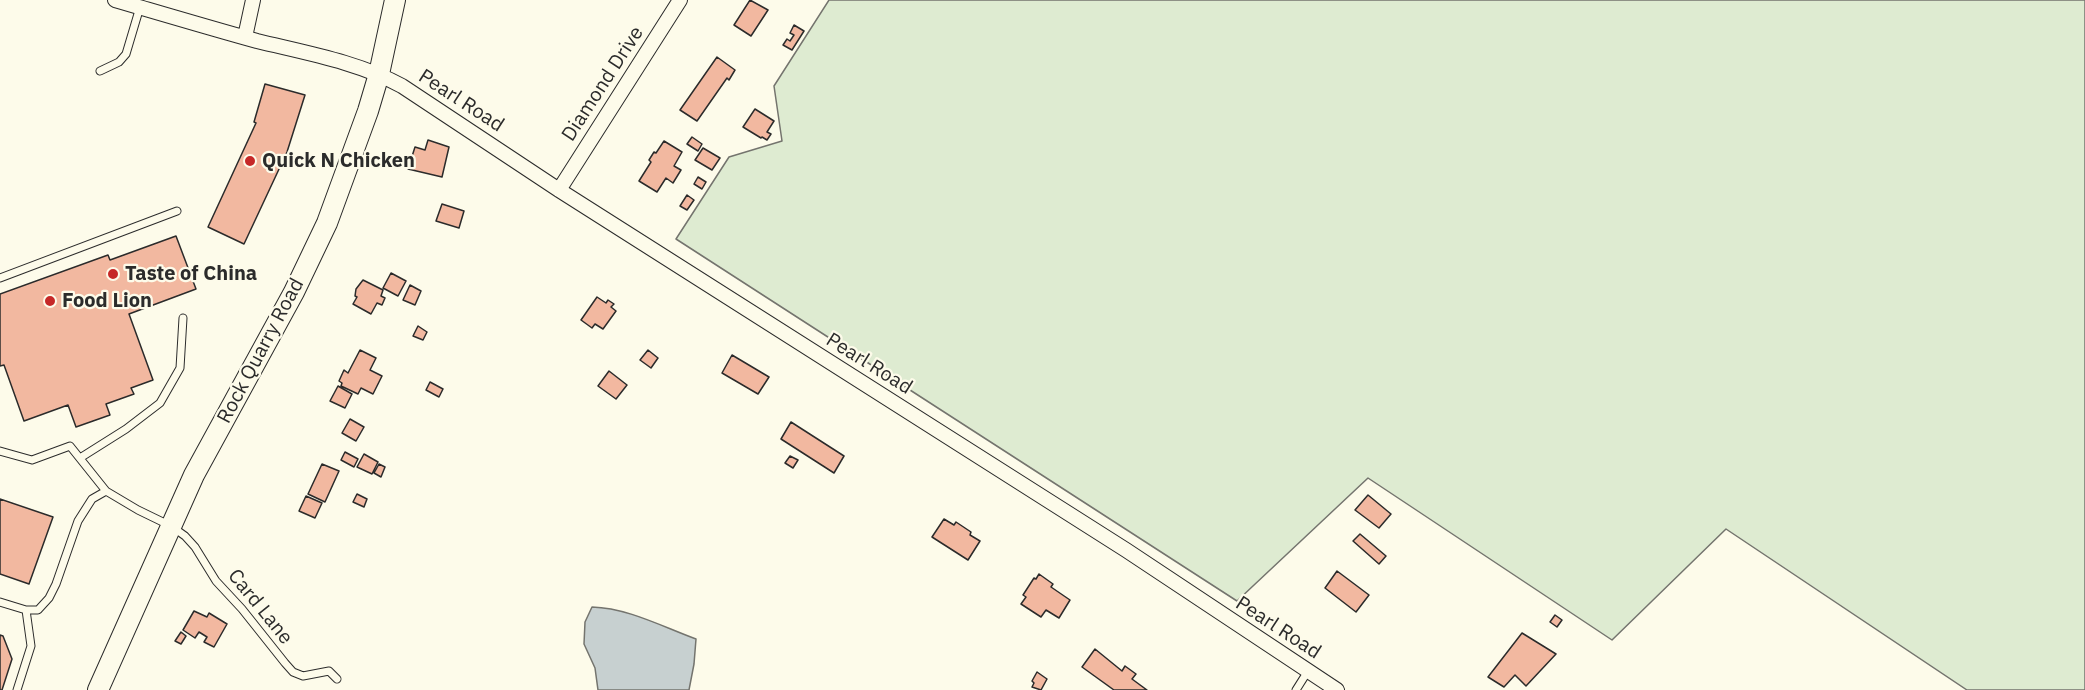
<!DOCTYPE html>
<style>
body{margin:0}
canvas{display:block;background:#fdfbea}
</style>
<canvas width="2085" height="690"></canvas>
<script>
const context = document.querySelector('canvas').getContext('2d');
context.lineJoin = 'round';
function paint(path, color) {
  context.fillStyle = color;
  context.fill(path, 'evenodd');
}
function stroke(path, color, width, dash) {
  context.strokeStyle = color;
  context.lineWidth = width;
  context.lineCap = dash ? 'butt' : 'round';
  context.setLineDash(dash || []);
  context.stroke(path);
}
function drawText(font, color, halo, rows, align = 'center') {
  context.font = font + ' "IBM Plex Sans",sans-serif';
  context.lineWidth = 4.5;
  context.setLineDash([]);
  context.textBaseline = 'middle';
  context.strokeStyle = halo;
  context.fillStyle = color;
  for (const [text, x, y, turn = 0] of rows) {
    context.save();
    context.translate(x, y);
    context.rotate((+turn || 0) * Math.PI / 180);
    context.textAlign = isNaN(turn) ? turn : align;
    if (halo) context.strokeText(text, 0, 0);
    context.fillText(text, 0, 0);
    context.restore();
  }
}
const green = new Path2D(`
 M829,0h1256v690h-118l-241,-161 -114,111 -244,-162 -131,123 -561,-362 53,-82 53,-16 -8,-55z`);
const water = new Path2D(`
 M592,607c36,1 71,20 104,32l-2,25 -5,26h-91l-3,-22 -11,-24 1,-22z`);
const building = new Path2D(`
 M750,0l18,10 -17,26 -17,-11z
 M794,25l10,6 -12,19 -9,-5 4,-6 3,2 4,-6 -4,-2z
 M717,57l18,13 -6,10 -2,-2 -30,43 -17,-11z
 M265,84l40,11 -18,57 -43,92 -36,-17 48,-104 -2,-1z
 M755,109l19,12 -7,11 4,2 -4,6 -5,-3 -1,1 -18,-11z
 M692,137l10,7 -4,7 -11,-7z
 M428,140l21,7 -7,30 -34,-8 7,-22 10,3z
 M664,141l18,11 -8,14 7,4 -8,13 -7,-5 -9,14 -18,-11 12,-19 -2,-2 5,-8 2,1z
 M703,148l17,10 -8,12 -17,-10z
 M698,177l8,5 -4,7 -8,-5z
 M687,195l7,5 -7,10 -7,-4z
 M442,204l22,7 -5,17 -23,-7z
 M176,236l20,53 -67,25 24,66 -22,8 3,6 -28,10 4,11 -34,12 -8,-22 -44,16 -20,-56 -4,1v-72l108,-39 2,5z
 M391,273l15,8 -8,15 -15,-8z
 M363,280l20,10 -2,6 4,2 -3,7 -5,-2 -6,11 -18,-10 4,-7 -2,-1 1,-7z
 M410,285l11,6 -6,14 -12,-5z
 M597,297l9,6 2,-3 6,4 -3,3 5,4 -13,18 -8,-5 -3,4 -11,-8z
 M418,326l9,6 -4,8 -10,-4z
 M360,350l16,8 -6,12 12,6 -9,18 -12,-6 -3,6 -17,-8 1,-3 -3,-2 5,-11 4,3z
 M648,350l10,8 -7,10 -11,-8z
 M732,355l37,22 -11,17 -36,-21z
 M609,371l18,14 -11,14 -18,-13z
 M430,382l13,7 -4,8 -13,-7z
 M338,386l14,8 -7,14 -15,-7z
 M350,419l14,8 -8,14 -14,-8z
 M791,422l53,34 -10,17 -53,-34z
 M345,452l13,7 -4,8 -13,-7z
 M364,454l14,8 -6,12 -15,-7z
 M790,456l8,4 -5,8 -8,-5z
 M322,464l17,7 -14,31 -17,-8z
 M379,464l6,3 -4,10 -7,-4z
 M357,494l10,5 -3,8 -11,-5z
 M1368,495l23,19 -12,14 -24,-18z
 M306,496l16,7 -7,15 -16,-7z
 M0,499l53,18 -24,67 -29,-10z
 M944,519l10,6 2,-3 15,10 -1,3 10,6 -12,19 -36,-23z
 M1360,534l26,22 -7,8 -26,-23z
 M1337,571l32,24 -13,17 -31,-24z
 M1039,574l14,10 -2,3 19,13 -11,18 -13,-8 -5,7 -20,-13 5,-7 -3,-2 11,-17 2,1z
 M194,611l13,6 2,-4 18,11 -13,23 -10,-5 3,-5 -8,-5 -4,6 -12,-8z
 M1555,615l7,5 -5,7 -7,-5z
 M181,632l5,4 -5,8 -6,-3z
 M1522,633l34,21 -30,32 -11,-11 -11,12 -16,-10z
 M0,635l3,1 9,23 -10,31h-2z
 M1095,649l27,22 3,-5 11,8 -4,5 15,11h-33l-32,-23z
 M1037,672l10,7 -6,11 -9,-3 2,-4 -2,-2z`);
const service = new Path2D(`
 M100,71l19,-9 7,-8 14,-47
 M0,278l177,-67
 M0,451l32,9 38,-14 36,45
 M80,458l46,-29 34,-26 20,-35 3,-50
 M0,602l26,8h12l11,-12 7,-14 22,-63 14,-22 14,-8 32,19 33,16 14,10 10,11 21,34 26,28 43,54 8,9 10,4 26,-5 8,8
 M17,690l14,-44 -5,-36
 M1296,690l12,-19`);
const minor = new Path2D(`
 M115,0c48,14 95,28 142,41 49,12 101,21 145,45l157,104 567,360 211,140
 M245,37l8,-37
 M559,190l121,-190`);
const secondary = new Path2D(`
 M98,690l96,-215 100,-183 33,-69 41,-112 11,-37 16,-74`);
const markers = [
 [250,161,6,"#c62828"],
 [113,274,6,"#c62828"],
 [50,301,6,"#c62828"]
];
const streetNames = [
 ["Diamond Drive",603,84,-57],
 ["Pearl Road",461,101,33],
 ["Rock Quarry Road",261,351,-62],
 ["Pearl Road",869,364,32],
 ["Card Lane",260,607,51],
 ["Pearl Road",1278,628,33]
];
const poiNames = [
 ["Quick N Chicken",262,161],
 ["Taste of China",125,274],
 ["Food Lion",62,301]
];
paint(green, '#deebd1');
stroke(green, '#74746e', 1.5);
paint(water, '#c7d0d0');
stroke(water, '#74746e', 1.5);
paint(building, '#f2b8a0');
stroke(building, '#2b2b2b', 1.5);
stroke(service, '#2b2b2b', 9);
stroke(minor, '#2b2b2b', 16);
stroke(secondary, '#2b2b2b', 22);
stroke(service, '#fdfbea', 7);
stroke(minor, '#fdfbea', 14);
stroke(secondary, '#fdfbea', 20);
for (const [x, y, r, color] of markers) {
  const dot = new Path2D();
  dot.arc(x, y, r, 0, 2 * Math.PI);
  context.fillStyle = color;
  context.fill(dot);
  stroke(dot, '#fdfbea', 2);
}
drawText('20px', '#2b2b2b', '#fdfbea', streetNames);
drawText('bold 20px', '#2b2b2b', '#fdfbea', poiNames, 'left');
</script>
